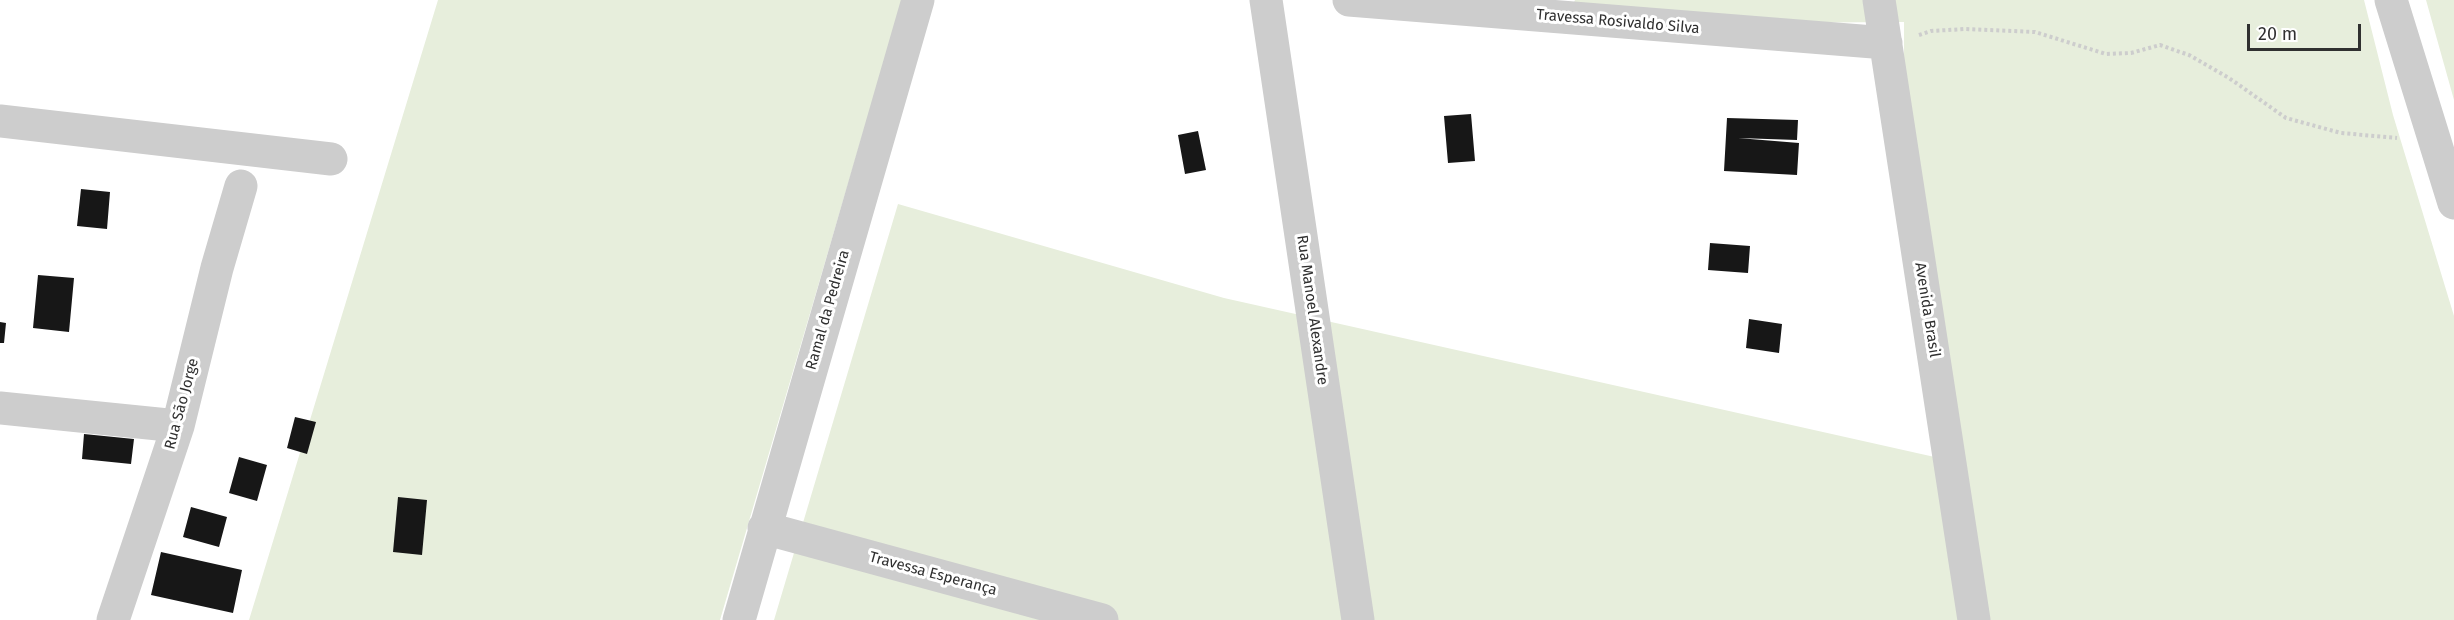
<!DOCTYPE html>
<meta charset="utf-8">
<style>
body{margin:0}
#map{position:relative;width:2454px;height:620px;overflow:hidden;background:#fff;font-family:"Fira Sans",sans-serif}
canvas{display:block}
.scale{position:absolute;left:2247px;top:24px;width:114px;height:27px;box-sizing:border-box;border:3px solid #303030;border-top:0;padding-left:8px;font-size:18px;line-height:21px;white-space:nowrap;color:#303030;-webkit-text-stroke:4px #fff;paint-order:stroke}
</style>
<div id="map">
<canvas width="2454" height="620"></canvas>
<div class="scale">20 m</div>
</div>
<script>
const context = document.querySelector('canvas').getContext('2d');
context.lineJoin = 'round';
function paint(path, color) {
  context.fillStyle = color;
  context.fill(path, 'evenodd');
}
function stroke(path, color, width, dash) {
  context.strokeStyle = color;
  context.lineWidth = width;
  context.lineCap = dash ? 'butt' : 'round';
  context.setLineDash(dash || []);
  context.stroke(path);
}
function drawText(font, color, halo, rows, align = 'center') {
  context.font = font + ' "Fira Sans",sans-serif';
  context.lineWidth = 6;
  context.setLineDash([]);
  context.textBaseline = 'middle';
  context.strokeStyle = halo;
  context.fillStyle = color;
  for (const [text, x, y, turn = 0] of rows) {
    context.save();
    context.translate(x, y);
    context.rotate((+turn || 0) * Math.PI / 180);
    context.textAlign = isNaN(turn) ? turn : align;
    if (halo) context.strokeText(text, 0, 0);
    context.fillText(text, 0, 0);
    context.restore();
  }
}
const green = new Path2D(`
 M438,0h464l-182,620h-471z
 M1575,0h789l29,115 61,201v304h-1680l124,-416 326,94 724,162 -44,-367v-71l-340,2z
 M2426,0h28v100z`);
const building = new Path2D(`
 M1471,114l4,47 -27,2 -4,-47z
 M1727,118l71,2 -1,20 -59,-2 61,5 -2,32 -73,-4z
 M1198,131l8,39 -21,4 -7,-39z
 M81,189l29,3 -3,37 -30,-3z
 M1710,243l40,3 -2,27 -40,-3z
 M38,275l36,3 -5,54 -36,-4z
 M1749,319l33,5 -3,29 -33,-5z
 M0,322l6,1 -2,20h-4z
 M295,417l21,5 -9,32 -20,-6z
 M84,434l50,5 -3,25 -49,-5z
 M239,457l28,8 -10,36 -28,-8z
 M398,497l29,3 -5,55 -29,-3z
 M191,507l36,10 -8,30 -36,-10z
 M161,552l81,18 -9,43 -82,-18z`);
const path = new Path2D(`
 M1919,35l12,-4 34,-2 70,3 71,22 25,-1 29,-8 29,10 40,23 57,40 55,15 56,5`);
const minor = new Path2D(`
 M1266,0l92,620
 M1349,0l537,43
 M1879,0l95,620
 M2391,0l63,203
 M0,121l331,38
 M0,408l178,18
 M764,528l338,92
 M113,620l65,-194 39,-158 24,-82
 M739,620l179,-620`);
const streetNames = [
 ["Travessa Rosivaldo Silva",1618,22,5],
 ["Ramal da Pedreira",828,310,-74],
 ["Rua Manoel Alexandre",1312,310,82],
 ["Avenida Brasil",1927,310,81],
 ["Rua São Jorge",182,404,-75],
 ["Travessa Esperança",933,574,15]
];
paint(green, '#e7eedc');
paint(building, '#171717');
stroke(path, '#cdcdcd', 4, [3, 3]);
stroke(minor, '#cdcdcd', 33);
drawText('15px', '#303030', '#fff', streetNames);
</script>
